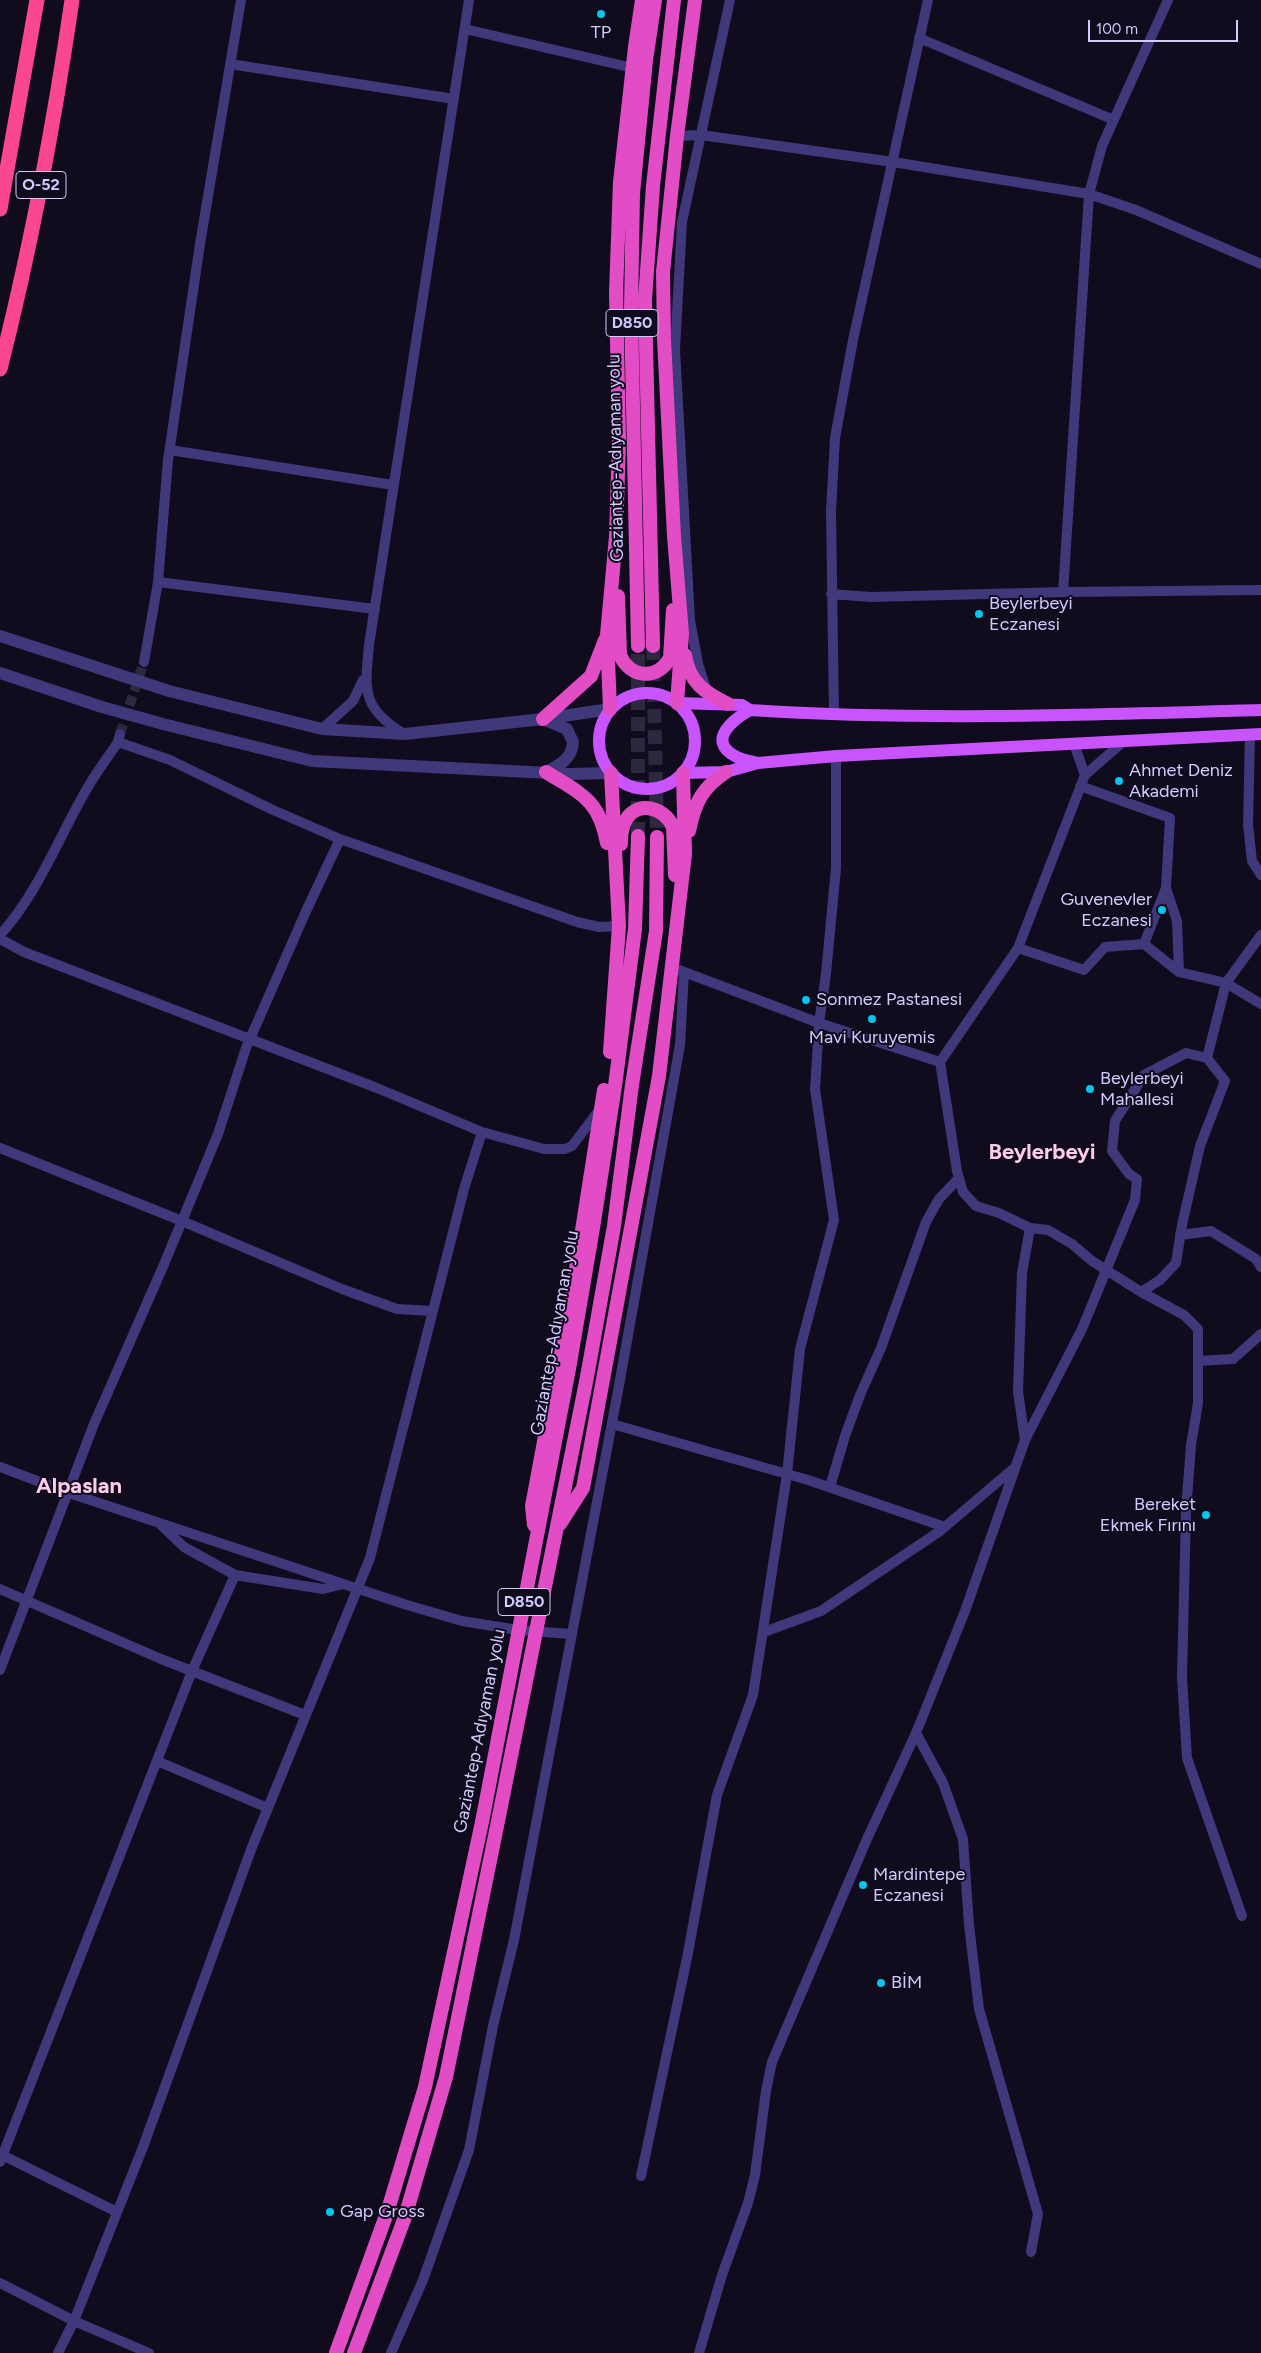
<!DOCTYPE html>
<meta charset="utf-8">
<style>
body{margin:0}
#map{position:relative;width:1261px;height:2353px;overflow:hidden;background:#100c1d;font-family:Figtree,sans-serif}
canvas{display:block}
.scale{position:absolute;left:1088px;top:20px;width:150px;height:22px;box-sizing:border-box;border:2px solid #d3c9fe;border-top:0;padding-left:6px;font-size:15px;line-height:18px;white-space:nowrap;color:#d3c9fe;-webkit-text-stroke:4px #100c1d;paint-order:stroke}
</style>
<div id="map">
<canvas width="1261" height="2353"></canvas>
<div class="scale">100 m</div>
</div>
<script>
const context = document.querySelector('canvas').getContext('2d');
context.lineJoin = 'round';
function stroke(path, color, width, dash) {
  context.strokeStyle = color;
  context.lineWidth = width;
  context.lineCap = dash ? 'butt' : 'round';
  context.setLineDash(dash || []);
  context.stroke(path);
}
function drawText(font, color, halo, rows, align = 'center') {
  context.font = font + ' Figtree,sans-serif';
  context.lineWidth = 4;
  context.setLineDash([]);
  context.textBaseline = 'middle';
  context.strokeStyle = halo;
  context.fillStyle = color;
  for (const [text, x, y, turn = 0] of rows) {
    context.save();
    context.translate(x, y);
    context.rotate((+turn || 0) * Math.PI / 180);
    context.textAlign = isNaN(turn) ? turn : align;
    if (halo) context.strokeText(text, 0, 0);
    context.fillText(text, 0, 0);
    context.restore();
  }
}
const minorTunnel = new Path2D(`
 M120,734l24,-72`);
const trunkTunnel = new Path2D(`
 M653,646l4,191
 M638,836v-190`);
const minor = new Path2D(`
 M465,29l168,39
 M919,38l195,82
 M230,64l224,35
 M677,136l24,-1 192,27 196,32 47,16 125,54
 M170,450l223,35
 M158,582l217,27
 M1063,592l26,-398 13,-48 66,-146
 M831,594l40,3 192,-5 198,-2
 M144,662l14,-80 10,-122 32,-216 41,-244
 M707,691l-9,-27 -8,-44 -15,-271 7,-127 48,-222
 M834,715l-3,-204 4,-73 18,-98 75,-340
 M322,729l31,-28 10,-21
 M403,733c-42,-25 -38,-44 -34,-88l100,-645
 M1250,735l-2,89 4,37 9,14
 M1124,741l-39,34 -67,173 -78,114 17,109 6,21 13,14 23,7 31,15 18,2 24,14 20,17 49,31 43,23 14,14v74l-7,42 -5,66 -4,166 5,81 55,158
 M118,742l52,18 103,50 67,29 237,83 22,5 20,-1
 M1074,744l11,31
 M1166,888l11,33 2,51
 M0,935c39,-43 59,-99 88,-148 9,-16 20,-30 30,-45l2,-8
 M0,939l24,13 353,136 105,44 62,17h21l7,-3 28,-37
 M1144,944l35,28 47,11 35,21
 M1018,948l66,22 21,-23 39,-3 22,-56 4,-70 -90,-32
 M679,970l140,53 121,39
 M0,1148l182,73 160,68 55,20 36,2
 M1180,1235l31,-4 45,28 5,8
 M1141,1292l19,-12 16,-17 6,-38 18,-79 25,-65 -18,-23 19,-75 35,-48
 M1198,1361l35,-2 28,-25
 M612,1424l196,56 137,47
 M1025,1440l-7,-48 4,-119 8,-45
 M0,1467l69,26 338,112 55,16 56,9 53,4
 M830,1487l15,-51 15,-41 21,-47 45,-126 13,-23 20,-21
 M161,1525l23,22 51,28 88,14 20,-5
 M0,1589l161,70 144,56
 M764,1632l57,-21 119,-80 73,-62
 M0,1670l94,-246 71,-162 53,-128 28,-86 61,-139 33,-70
 M916,1733l27,50 20,56 6,86 10,84 59,205 -7,38
 M157,1761l111,47
 M0,2154l117,58
 M0,2162l192,-491 43,-96
 M641,2176l46,-218 30,-163 36,-100 34,-221 13,-125 34,-129 -19,-131 4,-66 7,-49 10,-106v-112
 M0,2283l74,38 75,32
 M58,2353l16,-32 69,-174 109,-300 118,-289 94,-369 18,-57
 M391,2353l32,-73 46,-130 24,-124 21,-86 104,-549 62,-346 4,-73
 M699,2353l23,-78 26,-72 7,-28 11,-84 6,-29 95,-223 49,-106 49,-122 60,-171 57,-111 53,-129 2,-21 -8,-5 -17,-23 3,-30 29,-46 42,-22 21,5`);
const tertiary = new Path2D(`
 M0,636l169,55 153,38 83,5 138,-15 67,-10
 M0,673l102,34 61,17 149,37 257,13 42,-1
 M545,720l22,9 6,13c-1,17 -13,23 -27,30`);
const primary = new Path2D(`
 M599 741a48 48 0 1 1 96 0a48 48 0 1 1-96 0Z
 M677,703l65,2 8,5c170,11 341,5 511,0
 M750,710c-16,9 -44,30 -15,46 6,4 16,5 23,7
 M683,773l43,-1 32,-9 78,-7 425,-22`);
const trunk = new Path2D(`
 M618,596l2,59c10,23 37,26 50,3l3,-48
 M638,646l-7,-336 2,-117 13,-133 9,-60
 M653,646l-8,-346 8,-114 21,-186
 M685,655c4,27 20,38 43,49
 M677,703l5,-69 -8,-98 -10,-197 -1,-67 14,-136 18,-136
 M610,709l-3,-74 9,-98 3,-97 -3,-147 4,-111 15,-135 7,-47
 M543,719l48,-43 14,-36
 M546,772c35,22 53,27 61,71
 M689,831c6,-29 13,-43 37,-59
 M621,844c0,-7 0,-14 3,-20 10,-25 40,-18 49,3l2,48
 M610,1052l9,-126 -8,-153
 M560,1524l23,-36 76,-412 26,-222 -2,-81
 M534,1525l-2,-19 43,-231 29,-185
 M336,2353l51,-140 38,-126 57,-265 87,-453 24,-141 22,-142 20,-157 3,-93
 M354,2353l51,-136 41,-140 51,-251 90,-449 27,-151 18,-141 24,-154 1,-94`);
const motorway = new Path2D(`
 M0,209l37,-209
 M0,369c31,-122 54,-245 72,-369`);
const markers = [
 [601,14,5,"#05c5ee"],
 [979,614,5,"#05c5ee"],
 [1119,781,5,"#05c5ee"],
 [1162,910,5,"#05c5ee"],
 [806,1000,5,"#05c5ee"],
 [872,1019,5,"#05c5ee"],
 [1090,1089,5,"#05c5ee"],
 [1206,1515,5,"#05c5ee"],
 [863,1885,5,"#05c5ee"],
 [881,1983,5,"#05c5ee"],
 [330,2212,5,"#05c5ee"]
];
const shields = [
 [41,185,50],
 [632,323,52],
 [524,1602,52]
];
const shieldNames = [
 ["O-52",41,185],
 ["D850",632,323],
 ["D850",524,1602]
];
const poiNames = [
 ["TP",601,33,"center"],
 ["Beylerbeyi",989,604],
 ["Eczanesi",989,625],
 ["Ahmet Deniz",1129,771],
 ["Akademi",1129,792],
 ["Guvenevler",1152,900,"right"],
 ["Eczanesi",1152,921,"right"],
 ["Sonmez Pastanesi",816,1000],
 ["Mavi Kuruyemis",872,1038,"center"],
 ["Beylerbeyi",1100,1079],
 ["Mahallesi",1100,1100],
 ["Bereket",1196,1505,"right"],
 ["Ekmek Fırını",1196,1526,"right"],
 ["Mardintepe",873,1875],
 ["Eczanesi",873,1896],
 ["BİM",891,1983],
 ["Gap Gross",340,2212]
];
const streetNames = [
 ["Gaziantep-Adıyaman yolu",616,458,-91],
 ["Gaziantep-Adıyaman yolu",555,1333,-80],
 ["Gaziantep-Adıyaman yolu",480,1731,-79]
];
const districtNames = [
 ["Beylerbeyi",1042,1153],
 ["Alpaslan",79,1487]
];
stroke(minorTunnel, '#2d283f', 10, [10, 5]);
stroke(trunkTunnel, '#2d283f', 14, [14, 7]);
stroke(minor, '#3f387b', 10);
stroke(tertiary, '#3f387b', 12);
stroke(primary, '#c953fc', 12);
stroke(trunk, '#e24dc6', 14);
stroke(motorway, '#fb478f', 15);
for (const [x, y, r, color] of markers) {
  const dot = new Path2D();
  dot.arc(x, y, r, 0, 2 * Math.PI);
  context.fillStyle = color;
  context.fill(dot);
  stroke(dot, '#100c1d', 2);
}
for (const [x, y, w] of shields) {
  const box = new Path2D();
  box.roundRect(x - w / 2, y - 13.5, w, 27, 4);
  context.fillStyle = '#100c1d';
  context.fill(box);
  stroke(box, '#d3c9fe', 1);
}
drawText('bold 16px', '#d3c9fe', null, shieldNames);
drawText('18px', '#d3c9fe', '#100c1d', poiNames, 'left');
drawText('18px', '#d3c9fe', '#100c1d', streetNames);
drawText('bold 22px', '#fecbe8', '#100c1d', districtNames);
</script>
